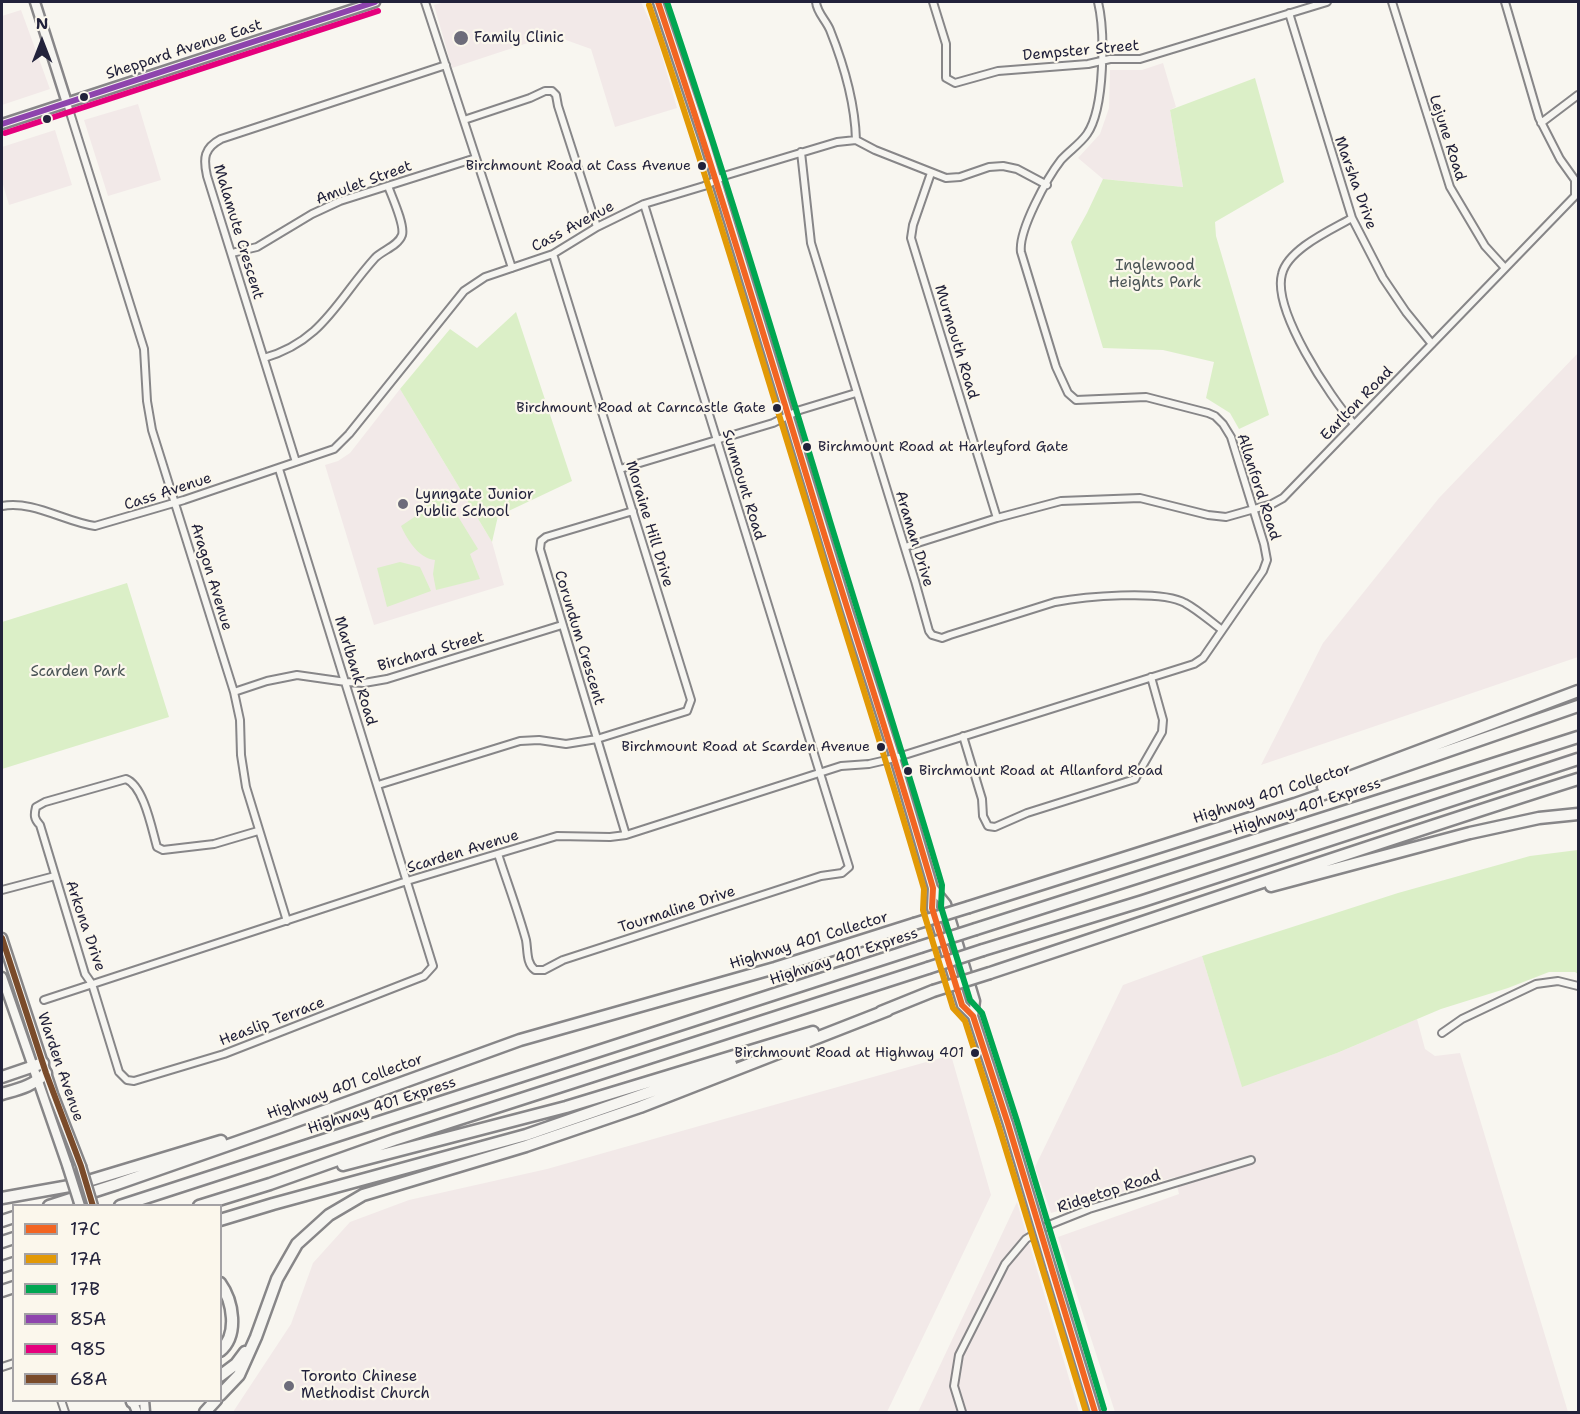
<!DOCTYPE html>
<style>
body{margin:0}
#map{position:relative;width:1580px;height:1414px;overflow:hidden;background:#f8f6f0;font-family:"Shantell Sans",sans-serif}
canvas{display:block}
.frame{position:absolute;inset:0;border:3px solid #22223b;pointer-events:none}
.legend{position:absolute;left:12px;top:1204px;width:210px;height:198px;box-sizing:border-box;background:#fbf7ec;border:2px solid #a4a2a5;margin:0;padding:8px 10px;list-style:none;font-size:18px;color:#22223b}
.legend li{display:flex;align-items:center;gap:12px;height:30px}
.legend b{width:30px;border:2px solid #a4a2a5}
.north{position:absolute;left:12px;top:12px;width:60px;height:60px;-webkit-text-stroke:4px #fbf7ec;paint-order:stroke;rotate:0deg;font-size:16px;font-weight:700;line-height:24px;text-align:center;color:#22223b}
.north::after{content:'';display:block;margin:auto;width:21px;height:27px;background:#22223b;clip-path:polygon(50% 0,100% 100%,50% 72%,0 100%)}
</style>
<div id="map">
<canvas width="1580" height="1414"></canvas>
<div class="frame"></div>
<ul class="legend">
<li><b style="height:8px;background:#f26522"></b>17C</li>
<li><b style="height:8px;background:#e29906"></b>17A</li>
<li><b style="height:8px;background:#00a651"></b>17B</li>
<li><b style="height:8px;background:#8e44ad"></b>85A</li>
<li><b style="height:8px;background:#e5007d"></b>985</li>
<li><b style="height:8px;background:#7a4b2a"></b>68A</li>
</ul>
<div class="north">N</div>
</div>
<script>
const context = document.querySelector('canvas').getContext('2d');
context.lineJoin = 'round';
function paint(path, color) {
  context.fillStyle = color;
  context.fill(path, 'evenodd');
}
function stroke(path, color, width, dash) {
  context.strokeStyle = color;
  context.lineWidth = width;
  context.lineCap = dash ? 'butt' : 'round';
  context.setLineDash(dash || []);
  context.stroke(path);
}
function drawText(font, color, halo, rows, align = 'center') {
  context.font = font + ' "Shantell Sans",sans-serif';
  context.lineWidth = 4.5;
  context.setLineDash([]);
  context.textBaseline = 'middle';
  context.strokeStyle = halo;
  context.fillStyle = color;
  for (const [text, x, y, turn = 0] of rows) {
    context.save();
    context.translate(x, y);
    context.rotate((+turn || 0) * Math.PI / 180);
    context.textAlign = isNaN(turn) ? turn : align;
    if (halo) context.strokeText(text, 0, 0);
    context.fillText(text, 0, 0);
    context.restore();
  }
}
const built = new Path2D(`
 M445,2h196l14,30 22,76 -62,19 -24,-78 -39,-14 -100,33 -18,-63z
 M21,10l29,79 -48,16v-89z
 M1163,63l13,44 -6,3 13,77 -80,-8 -25,-21 22,-24 9,-26 1,-38h32z
 M138,104l23,76 -53,16 -24,-76z
 M55,130l17,55 -63,20 -7,-24v-34z
 M1578,353v304l-317,108 62,-122 116,-145z
 M400,389l92,153 12,43 -130,40 -49,-160 13,-4 12,-8z
 M1202,956l40,130 95,-33 80,-34 8,30 10,7 25,-3 108,359h-453l-57,-175 121,-43 -4,-17 -124,36 -16,-46 88,-182z
 M951,1055l40,140 -104,217h-654l58,-88 22,-61 37,-41 59,-22 138,-31z
 M1017,1202l62,210h-161z`);
const green = new Path2D(`
 M1255,78l29,104 -69,40 1,14 53,179 -30,14 -9,-16 -24,-15 8,-36 -51,-12 -60,-2 -32,-106 16,-29 16,-34 80,8 -13,-77z
 M516,312l56,169 -74,35 -6,26 -92,-153 50,-60 27,19z
 M438,491l6,7 2,-1 32,52 -8,5 10,25 -44,11 -3,-16 2,-14c-16,-1 -28,-21 -34,-34l27,-18 -5,-7z
 M400,562l20,5 11,24 -44,16 -10,-39z
 M127,583l42,134 -167,52v-147z
 M1578,850v124l-3,-2h-26l-41,16 -67,21 -104,44 -95,34 -40,-131 196,-63 132,-37z`);
const street = new Path2D(`
 M425,2l87,266
 M816,2c1,11 10,18 14,28 14,35 25,74 26,110
 M933,2l13,42v34l9,5 43,-12 90,-7 22,-5h30l187,-57
 M1392,2l58,185 35,59 20,22
 M1289,13l63,205 31,60 23,34 26,32
 M67,103l77,246 3,52 5,29 82,262 6,28 1,35 5,32 41,134
 M464,120l66,-22 15,-7h7l4,4 2,11 39,121
 M1541,123l37,-28
 M801,152l10,91 104,338 14,50 3,4 10,3 8,-3 105,-33c27,-5 106,-13 130,1 13,7 25,18 37,27
 M931,173l-18,52 -2,13 86,280
 M1352,218c-21,12 -64,31 -70,56 -10,36 48,123 72,150
 M232,253l25,-6 55,-33 28,-13 136,-43
 M264,358c59,-17 73,-58 111,-100 8,-8 23,-12 27,-23 3,-10 -10,-38 -14,-49
 M296,462l-89,-286c-4,-18 -3,-28 14,-37l225,-74
 M620,469l153,-46 27,-13 56,-17
 M2,506c31,-6 63,16 93,20l89,-26 150,-51 15,-15 115,-143 21,-14 68,-23 44,-27 47,-23 60,-18 23,-11 110,-33 19,-2 19,10 71,28 14,-1 29,-10 14,-1 14,3 30,16
 M905,547l92,-29 64,-17 79,-3 68,17 18,2 46,-13 11,-6 292,-302v-16l-15,-21 -21,-41 -34,-116
 M234,692l33,-11 30,-6 49,7 18,1 23,-4 175,-54
 M963,736l19,63 1,17 5,10 7,1 32,-14 108,-34 27,-47 1,-12 -12,-43
 M378,785l142,-44 19,-1 27,4 31,-5 90,-28 4,-11 -138,-446
 M258,831l-44,13 -51,6 -6,-3c-5,-17 -13,-61 -31,-68l-81,23 -9,5c-2,8 -2,12 4,18l45,149 7,10 27,88 8,8 7,1 90,-27 200,-78 9,-10 -154,-497
 M626,835l-86,-286 1,-8 5,-4 87,-26
 M498,854c9,28 20,57 28,86 2,11 0,23 9,30h9l19,-10 258,-84 21,-3 7,-6 -205,-663
 M2,890l53,-14
 M44,1000l363,-119 150,-45 53,1 16,-2 215,-69 28,-2 26,-6 299,-94 9,-6 60,-87 4,-11 -3,-16 -33,-107 -8,-13 -8,-8 -7,-3 -62,-16 -70,3 -8,-7 -12,-26 -35,-115c-3,-21 26,-74 40,-92 8,-9 19,-16 26,-26 18,-26 18,-103 11,-132
 M1442,1033l20,-14 74,-35 22,-3 20,5
 M2,1367l12,-4
 M61,1400l4,12
 M962,1412l-8,-26 5,-31 46,-91 21,-25 23,-14 40,-16 162,-49`);
const secondary = new Path2D(`
 M35,2l32,101
 M658,2l47,140 143,469 47,147 38,130 -1,20 30,97 11,11 35,108
 M2,124l373,-122
 M933,888l13,16 29,97 -2,15
 M2,938l51,156 28,72
 M2,977l65,188
 M1051,1268l44,144
 M132,1400l5,12
 M144,1400l1,12`);
const highway = new Path2D(`
 M1323,787l255,-96
 M1271,886l199,-53 69,-15 39,-4
 M969,907l326,-103 283,-98
 M976,929l602,-192
 M983,950l160,-49 435,-142
 M990,973c196,-65 392,-132 588,-194
 M881,1012l52,-21
 M2,1077l41,-14
 M2,1094c17,-5 31,-8 44,-21
 M343,1165l223,-58 247,-75
 M2,1198l73,-13 146,-44
 M49,1206l68,-22 163,-57 240,-87 255,-72 139,-44
 M120,1206l800,-259
 M199,1206l71,-22 124,-44 534,-172
 M220,1220l53,-16 253,-69 205,-71
 M2,1221l12,-4
 M2,1242l12,-4
 M2,1267l12,-4
 M220,1283c13,18 19,52 0,68
 M2,1291l12,-4
 M220,1376l16,-12 9,-12
 M220,1395l19,-20 17,-38 21,-58 20,-35 32,-29 34,-20 163,-49 114,-39 248,-97
 M132,1402l7,-2
 M205,1412l11,-12`);
const secondaryBridge = new Path2D(`
 M1008,1124l43,144
 M67,1165l13,41
 M81,1166l12,40`);
const highwayBridge = new Path2D(`
 M914,924l55,-17
 M920,947l56,-18
 M928,968l55,-18
 M933,991l57,-18`);
const bus1 = new Path2D(`
 M658,2c58,174 111,350 164,525 37,120 76,240 111,361l-1,20 30,97 11,11 35,108 87,288`);
const bus2 = new Path2D(`
 M649,5c59,173 111,349 165,524 36,120 75,239 110,360l-1,21 30,98 12,13 34,106 87,285`);
const bus3 = new Path2D(`
 M667,2c58,172 110,345 163,519 37,121 76,242 112,364l-1,22 29,93 12,13 35,108 87,288`);
const bus4 = new Path2D(`
 M2,124l373,-122`);
const bus5 = new Path2D(`
 M5,133l373,-122`);
const bus6 = new Path2D(`
 M2,938l44,135 35,93 12,40`);
const markers = [
 [461,38,8,"#6d6c7a"],
 [84,97,5,"#22223b"],
 [47,119,5,"#22223b"],
 [702,166,5,"#22223b"],
 [777,408,5,"#22223b"],
 [807,447,5,"#22223b"],
 [403,504,6,"#6d6c7a"],
 [881,747,5,"#22223b"],
 [908,771,5,"#22223b"],
 [975,1053,5,"#22223b"],
 [289,1386,6,"#6d6c7a"]
];
const busNames = [
 ["Birchmount Road at Cass Avenue",691,166],
 ["Birchmount Road at Carncastle Gate",766,408],
 ["Birchmount Road at Harleyford Gate",818,447,"left"],
 ["Birchmount Road at Scarden Avenue",870,747],
 ["Birchmount Road at Allanford Road",919,771,"left"],
 ["Birchmount Road at Highway 401",964,1053]
];
const poiNames = [
 ["Family Clinic",474,38],
 ["Lynngate Junior",415,495],
 ["Public School",415,512],
 ["Toronto Chinese",301,1377],
 ["Methodist Church",301,1394]
];
const streetNames = [
 ["Sheppard Avenue East",184,50,-18],
 ["Dempster Street",1081,51,-5],
 ["Lejune Road",1447,138,72],
 ["Amulet Street",364,183,-20],
 ["Marsha Drive",1355,183,70],
 ["Cass Avenue",573,227,-28],
 ["Malamute Crescent",238,232,73],
 ["Murmouth Road",956,342,73],
 ["Earlton Road",1357,404,-46],
 ["Sunmount Road",743,485,73],
 ["Allanford Road",1258,487,72],
 ["Cass Avenue",168,492,-18],
 ["Moraine Hill Drive",649,524,73],
 ["Araman Drive",914,539,73],
 ["Aragon Avenue",211,577,73],
 ["Corundum Crescent",579,638,73],
 ["Birchard Street",431,652,-16],
 ["Marlbank Road",355,671,73],
 ["Highway 401 Collector",1272,794,-18],
 ["Highway 401 Express",1307,807,-18],
 ["Scarden Avenue",463,852,-17],
 ["Tourmaline Drive",677,910,-18],
 ["Arkona Drive",85,926,71],
 ["Highway 401 Collector",809,941,-17],
 ["Highway 401 Express",844,957,-18],
 ["Heaslip Terrace",272,1022,-21],
 ["Warden Avenue",60,1067,71],
 ["Highway 401 Collector",345,1087,-20],
 ["Highway 401 Express",382,1106,-18],
 ["Ridgetop Road",1109,1192,-18]
];
const parkNames = [
 ["Inglewood",1155,266],
 ["Heights Park",1155,283],
 ["Scarden Park",78,672]
];
paint(built, '#f2e9e8');
paint(green, '#dbefc7');
stroke(street, '#878688', 10);
stroke(secondary, '#878688', 13);
stroke(highway, '#878688', 15);
stroke(street, '#f6f5f1', 6);
stroke(secondary, '#f6f5f1', 8);
stroke(highway, '#f6f5f1', 10);
stroke(secondaryBridge, '#878688', 13, []);
stroke(highwayBridge, '#878688', 15, []);
stroke(secondaryBridge, '#f6f5f1', 8);
stroke(highwayBridge, '#f6f5f1', 10);
stroke(bus1, '#f26522', 6);
stroke(bus2, '#e29906', 6);
stroke(bus3, '#00a651', 6);
stroke(bus4, '#8e44ad', 6);
stroke(bus5, '#e5007d', 6);
stroke(bus6, '#7a4b2a', 6);
for (const [x, y, r, color] of markers) {
  const dot = new Path2D();
  dot.arc(x, y, r, 0, 2 * Math.PI);
  context.fillStyle = color;
  context.fill(dot);
  stroke(dot, '#fbf7ec', 2);
}
drawText('14px', '#22223b', '#fbf7ec', busNames, 'right');
drawText('15px', '#22223b', '#fbf7ec', poiNames, 'left');
drawText('15px', '#22223b', '#fbf7ec', streetNames);
drawText('15px', '#4a5456', '#fbf7ec', parkNames);
</script>
